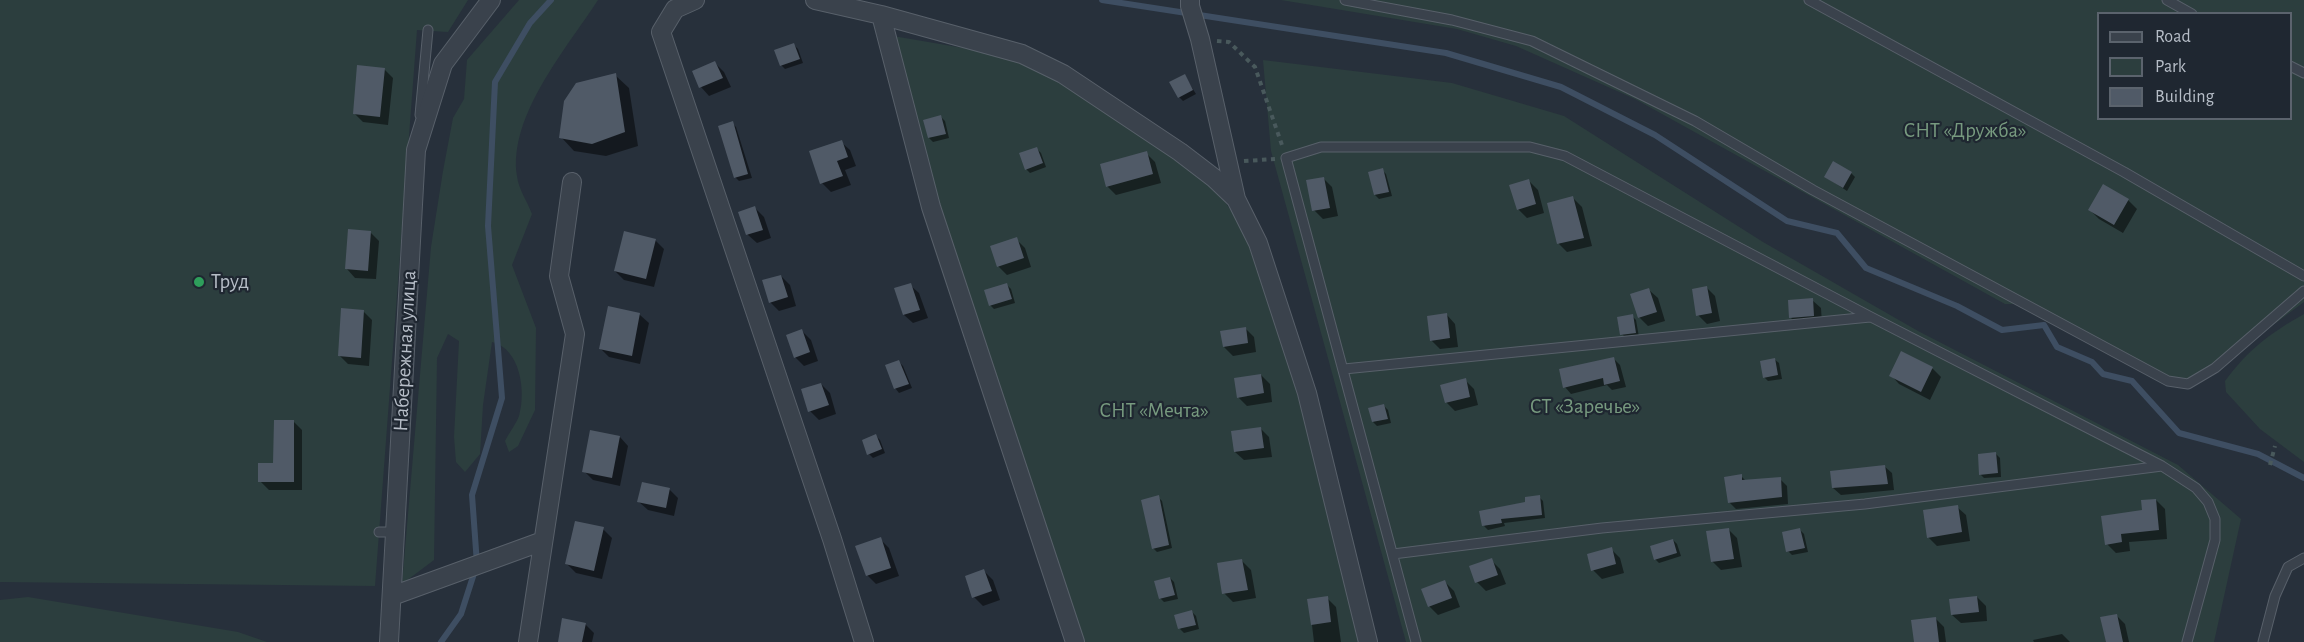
<!DOCTYPE html>
<meta charset="utf-8">
<style>
body{margin:0}
#map{position:relative;width:2304px;height:642px;overflow:hidden;background:#27303b;font-family:"Alegreya Sans",sans-serif}
canvas{display:block}
.legend{position:absolute;left:2097px;top:12px;width:195px;height:108px;box-sizing:border-box;background:#1f2731;border:2px solid #5b636d;margin:0;padding:8px 10px;list-style:none;font-size:18px;color:#b6bdc7}
.legend li{display:flex;align-items:center;gap:12px;height:30px}
.legend b{width:30px;border:2px solid #5b636d}
</style>
<div id="map">
<canvas width="2304" height="642"></canvas>
<ul class="legend">
<li><b style="height:8px;background:#3a424c"></b>Road</li>
<li><b style="height:16px;background:#2c3e3e"></b>Park</li>
<li><b style="height:16px;background:#505a67"></b>Building</li>
</ul>
</div>
<script>
const context = document.querySelector('canvas').getContext('2d');
context.lineJoin = 'round';
function paint(path, color) {
  context.fillStyle = color;
  context.fill(path, 'evenodd');
}
function stroke(path, color, width, dash) {
  context.strokeStyle = color;
  context.lineWidth = width;
  context.lineCap = dash ? 'butt' : 'round';
  context.setLineDash(dash || []);
  context.stroke(path);
}
function drawText(font, color, halo, rows, align = 'center') {
  context.font = font + ' "Alegreya Sans",sans-serif';
  context.lineWidth = 4.5;
  context.setLineDash([]);
  context.textBaseline = 'middle';
  context.strokeStyle = halo;
  context.fillStyle = color;
  for (const [text, x, y, turn = 0] of rows) {
    context.save();
    context.translate(x, y);
    context.rotate((+turn || 0) * Math.PI / 180);
    context.textAlign = isNaN(turn) ? turn : align;
    if (halo) context.strokeText(text, 0, 0);
    context.fillText(text, 0, 0);
    context.restore();
  }
}
const green = new Path2D(`
 M0,0h468l-20,32 -31,-2 -42,556 -375,-4z
 M519,0h79c-31,48 -90,116 -81,176 1,12 11,27 15,38l-20,51 24,63 -1,82 -17,36 -9,6 -4,-11c4,-8 11,-17 14,-25 7,-24 2,-67 -27,-74l-9,63 -3,49 -15,18 -9,-10 -2,-25 5,-96 -11,-7 -11,24 -3,202 -32,24 29,-337 12,-76 10,-53 11,-19 3,-39z
 M1281,0h1023v302l-89,66 -27,16 -20,-3 -141,-77h-22l-370,-205 -119,-53 -59,-17zM2098,14h192v104h-192z
 M893,36l123,21 75,44 89,59 38,31 25,38 54,155 69,258h-284l-141,-401z
 M1263,60l189,23 112,33 199,126 155,89 260,134 63,54 -27,123h-808l-135,-491z
 M2304,314v148l-44,-33 -34,-37 -1,-11c24,-32 44,-47 79,-67z
 M28,597l210,35 29,10h-267v-42z`);
const shadow = new Path2D(`
 M794,45l4,4 5,14 -18,6 -4,-4z
 M715,63l9,9 7,15 -22,9 -8,-9z
 M384,69l9,9 -5,47 -25,-3 -9,-9z
 M615,75l14,13 9,58 -32,10 -32,-5 -13,-14z
 M1184,75l12,19 -13,7 -4,-4z
 M940,116l5,5 4,17 -16,4 -4,-4z
 M732,123l4,4 16,51 -13,3 -4,-4z
 M841,142l9,8 6,16 -11,4 6,15 -20,7 -9,-9z
 M1037,149l4,4 5,14 -16,6 -4,-4z
 M1146,153l9,9 6,21 -45,12 -9,-9z
 M1382,170l4,4 6,22 -13,3 -4,-4z
 M1851,173l4,4 -8,14 -21,-14z
 M1323,178l9,9 6,29 -15,3 -9,-9z
 M1529,181l9,9 6,23 -17,5 -9,-9z
 M1573,198l9,9 10,39 -25,6 -8,-8z
 M2128,200l9,9 -14,24 -24,-14 -9,-9z
 M755,208l9,9 7,21 -14,5 -9,-8 -8,-22z
 M370,232l9,9 -3,38 -21,-1 -8,-9z
 M1016,239l9,9 6,19 -24,8 -9,-9z
 M655,240l9,9 -10,38 -30,-7 -9,-9z
 M781,276l9,9 6,21 -17,5 -9,-9z
 M910,285l9,8 9,25 -15,5 -9,-8 -8,-26z
 M1007,285l4,4 4,14 -21,6 -4,-4z
 M1707,288l8,8 5,25 -13,3 -9,-9z
 M1649,290l9,8 7,23 -17,5 -9,-9z
 M1812,300l9,8 1,16 -23,2 -8,-8z
 M609,308l31,7 9,8 -9,41 -31,-7 -9,-9z
 M363,311l9,9 -3,46 -21,-2 -9,-9z
 M1447,315l8,9 3,23 -18,2 -9,-9z
 M1632,316l4,4 3,17 -13,1 -4,-4z
 M1245,328l9,9 2,15 -23,4 -9,-9z
 M802,331l9,9 7,21 -14,5 -9,-9z
 M1902,353l31,16 8,8 -11,23 -31,-16 -8,-9z
 M1613,358l7,7 6,22 -14,3 -5,-5 -36,9 -6,-7z
 M1774,359l5,4 3,16 -14,2 -4,-4z
 M899,362l4,4 9,22 -13,5 -4,-5z
 M1261,375l9,9 2,18 -25,4 -9,-9z
 M1465,380l9,9 4,16 -23,6 -9,-9z
 M821,384l9,9 6,21 -17,6 -9,-9z
 M1384,406l4,4 3,13 -14,3 -4,-4z
 M293,421l9,9v60h-33l-9,-9 15,-16z
 M1260,428l9,9 3,20 -28,3 -9,-8z
 M876,436l4,4 5,13 -12,5 -4,-4z
 M620,437l8,9 -8,40 -27,-6 -9,-9z
 M1996,454l4,4 1,19 -17,1 -4,-4z
 M1884,466l8,7 2,17 -53,5 -8,-7z
 M1741,476l5,5 34,-2 7,7 1,18 -52,5 -7,-7z
 M669,489l9,9 -4,18 -26,-6 -9,-8z
 M1158,497l4,4 10,47 -15,4 -4,-4z
 M1539,497l4,4 2,17 -41,5 1,3 -17,4 -4,-4z
 M2156,500l9,9 2,30 -38,3 1,9 -14,2 -9,-9z
 M1957,507l9,8 4,26 -33,5 -9,-9z
 M603,529l9,9 -10,41 -26,-6 -9,-9z
 M1728,529l9,9 5,29 -21,3 -9,-9z
 M1800,530l4,4 4,18 -16,3 -4,-4z
 M880,539l9,9 10,28 -23,8 -8,-8 -11,-29z
 M1673,540l4,4 4,12 -22,7 -4,-4z
 M1611,549l9,9 4,15 -22,6 -9,-9z
 M1491,560l9,9 6,15 -20,7 -9,-9 -6,-15z
 M1242,561l9,9 5,28 -23,4 -9,-9z
 M984,571l9,9 7,20 -17,6 -9,-9z
 M1170,578l4,4 4,17 -14,3 -4,-4z
 M1445,582l9,9 6,16 -22,8 -9,-9z
 M1977,597l9,9 1,15 -26,2 -9,-8z
 M1327,598l9,9 5,35h-27l-5,-42z
 M1192,612l4,4 3,13 -15,4 -4,-4z
 M2116,615l9,9 4,18h-21z
 M1935,618l9,9 2,15h-31z
 M585,624l9,9 -2,9h-32z
 M2062,634l8,8h-36l-1,-2z`);
const stream = new Path2D(`
 M1102,0l344,53 115,34 94,48 132,86 50,12 29,35 91,38 45,24 42,-5 13,22 35,15 11,12 29,7 47,52 79,21 46,24
 M441,642l20,-28 16,-50 -5,-69 30,-97 -14,-172 7,-144 35,-59 21,-23`);
const building = new Path2D(`
 M794,43l6,16 -20,7 -6,-16z
 M715,61l8,17 -24,10 -7,-17z
 M357,65l28,3 -5,49 -27,-3z
 M616,73l9,59 -33,12 -33,-6 5,-37 12,-18z
 M1185,74l8,16 -15,8 -9,-16z
 M941,115l5,19 -18,4 -5,-18z
 M733,121l15,53 -14,4 -16,-52z
 M842,140l6,17 -11,4 6,15 -23,8 -11,-33z
 M1037,147l6,16 -18,7 -6,-17z
 M1147,151l6,23 -47,13 -6,-23z
 M1833,161l19,11 -9,16 -19,-11z
 M1383,168l6,24 -15,3 -6,-23z
 M1324,177l6,31 -18,3 -6,-31z
 M1529,179l7,25 -19,6 -8,-25z
 M2103,184l26,15 -15,26 -26,-15z
 M1573,196l11,42 -27,6 -10,-41z
 M755,206l8,24 -17,5 -8,-23z
 M348,229l23,2 -3,40 -23,-2z
 M624,231l32,8 -10,40 -32,-8z
 M1017,237l7,21 -27,9 -7,-21z
 M781,275l7,22 -19,6 -7,-23z
 M911,283l9,27 -17,5 -9,-27z
 M1007,283l5,16 -23,7 -5,-16z
 M1707,286l5,27 -16,3 -4,-27z
 M1649,288l8,24 -19,6 -8,-24z
 M1813,298l1,18 -25,2 -1,-18z
 M608,306l32,7 -8,43 -33,-7z
 M341,308l23,2 -3,48 -23,-2z
 M1447,313l3,25 -20,3 -3,-25z
 M1633,314l3,19 -16,2 -3,-18z
 M1246,327l2,16 -25,4 -3,-16z
 M802,329l8,23 -16,6 -8,-23z
 M1901,351l32,16 -12,25 -32,-16z
 M1614,357l6,24 -16,4 -1,-7 -40,10 -4,-19z
 M1775,358l3,17 -15,3 -3,-17z
 M899,360l10,24 -15,5 -9,-24z
 M1261,374l3,19 -27,5 -3,-20z
 M1466,378l4,19 -25,6 -5,-18z
 M821,383l8,22 -21,7 -7,-23z
 M1384,404l4,15 -16,3 -4,-14z
 M274,420h20v62h-36v-19h15z
 M1261,427l3,21 -30,4 -3,-21z
 M590,430l30,6 -8,42 -30,-6z
 M876,434l6,15 -15,6 -5,-15z
 M1996,452l2,21 -19,2 -1,-21z
 M1885,465l3,19 -56,4 -2,-17z
 M1742,474v6l39,-3 1,20 -54,6 -4,-26z
 M642,482l28,6 -4,20 -29,-6z
 M1159,495l10,50 -17,4 -11,-49z
 M1540,495l2,20 -41,4 1,4 -20,3 -3,-15 46,-9v-5z
 M2156,499l3,31 -38,4 1,8 -17,3 -4,-29 41,-6 -1,-10z
 M1958,505l4,27 -35,6 -4,-28z
 M575,521l29,6 -10,44 -29,-7z
 M1729,528l5,31 -23,3 -5,-31z
 M1800,528l5,20 -19,4 -4,-20z
 M881,537l10,31 -25,8 -11,-30z
 M1673,539l4,14 -23,7 -4,-14z
 M1612,547l4,17 -25,7 -4,-17z
 M1492,558l6,17 -23,8 -6,-17z
 M1242,559l6,31 -26,4 -5,-31z
 M984,569l8,22 -20,7 -7,-22z
 M1170,577l5,18 -16,4 -5,-18z
 M1445,580l7,18 -24,9 -7,-18z
 M1328,596l3,26 -20,3 -4,-26z
 M1977,596l2,16 -28,3 -2,-16z
 M1192,610l4,15 -18,4 -4,-14z
 M2117,614l6,28h-17l-6,-25z
 M1936,617l3,25h-25l-3,-22z
 M562,618l24,5 -4,19h-24z`);
const path = new Path2D(`
 M1217,41l12,1 26,25 28,81
 M1244,161l31,-2
 M2270,465l5,-19`);
const lane = new Path2D(`
 M1345,0l107,20 80,21 163,80 118,69 355,191 20,3 27,-16 89,-77
 M1809,0l315,172 180,104
 M2167,0l25,14
 M2290,66l14,7
 M420,115l8,-85
 M1344,369l526,-52
 M379,532h16
 M1393,554l209,-26 263,-24 297,-38
 M1416,642l-130,-484 35,-11h209l35,9 306,161 291,149 34,22 12,14 7,17v21l-28,102
 M2263,642l12,-46 13,-29 16,-9`);
const street = new Path2D(`
 M695,0l-20,9 -14,23 171,507 32,103
 M815,0l66,15 141,39 41,20 117,78 34,26 22,21 22,44 49,150 61,249
 M1190,0v6l10,33 36,160
 M881,15l50,192 144,435
 M392,596l151,-55
 M389,642l27,-492 27,-86 48,-64
 M528,642l47,-308 -16,-58 13,-94`);
const markers = [
 [199,282,6,"#2e9e5b"]
];
const parkNames = [
 ["СНТ «Дружба»",1965,131],
 ["СТ «Заречье»",1585,407],
 ["СНТ «Мечта»",1154,411]
];
const poiNames = [
 ["Труд",211,282]
];
const streetNames = [
 ["Набережная улица",405,351,-87]
];
paint(green, '#2c3e3e');
paint(shadow, '#0007');
stroke(stream, '#3e4e62', 6);
paint(building, '#505a67');
stroke(lane, '#58606a', 11);
stroke(street, '#58606a', 20);
stroke(path, '#49595c', 4, [4.5, 4.5]);
stroke(lane, '#3a424c', 9);
stroke(street, '#3a424c', 18);
for (const [x, y, r, color] of markers) {
  const dot = new Path2D();
  dot.arc(x, y, r, 0, 2 * Math.PI);
  context.fillStyle = color;
  context.fill(dot);
  stroke(dot, '#1f2731', 2);
}
drawText('21px', '#779a7f', '#1f2731', parkNames);
drawText('21px', '#b6bdc7', '#1f2731', poiNames, 'left');
drawText('21px', '#b6bdc7', '#1f2731', streetNames);
</script>
